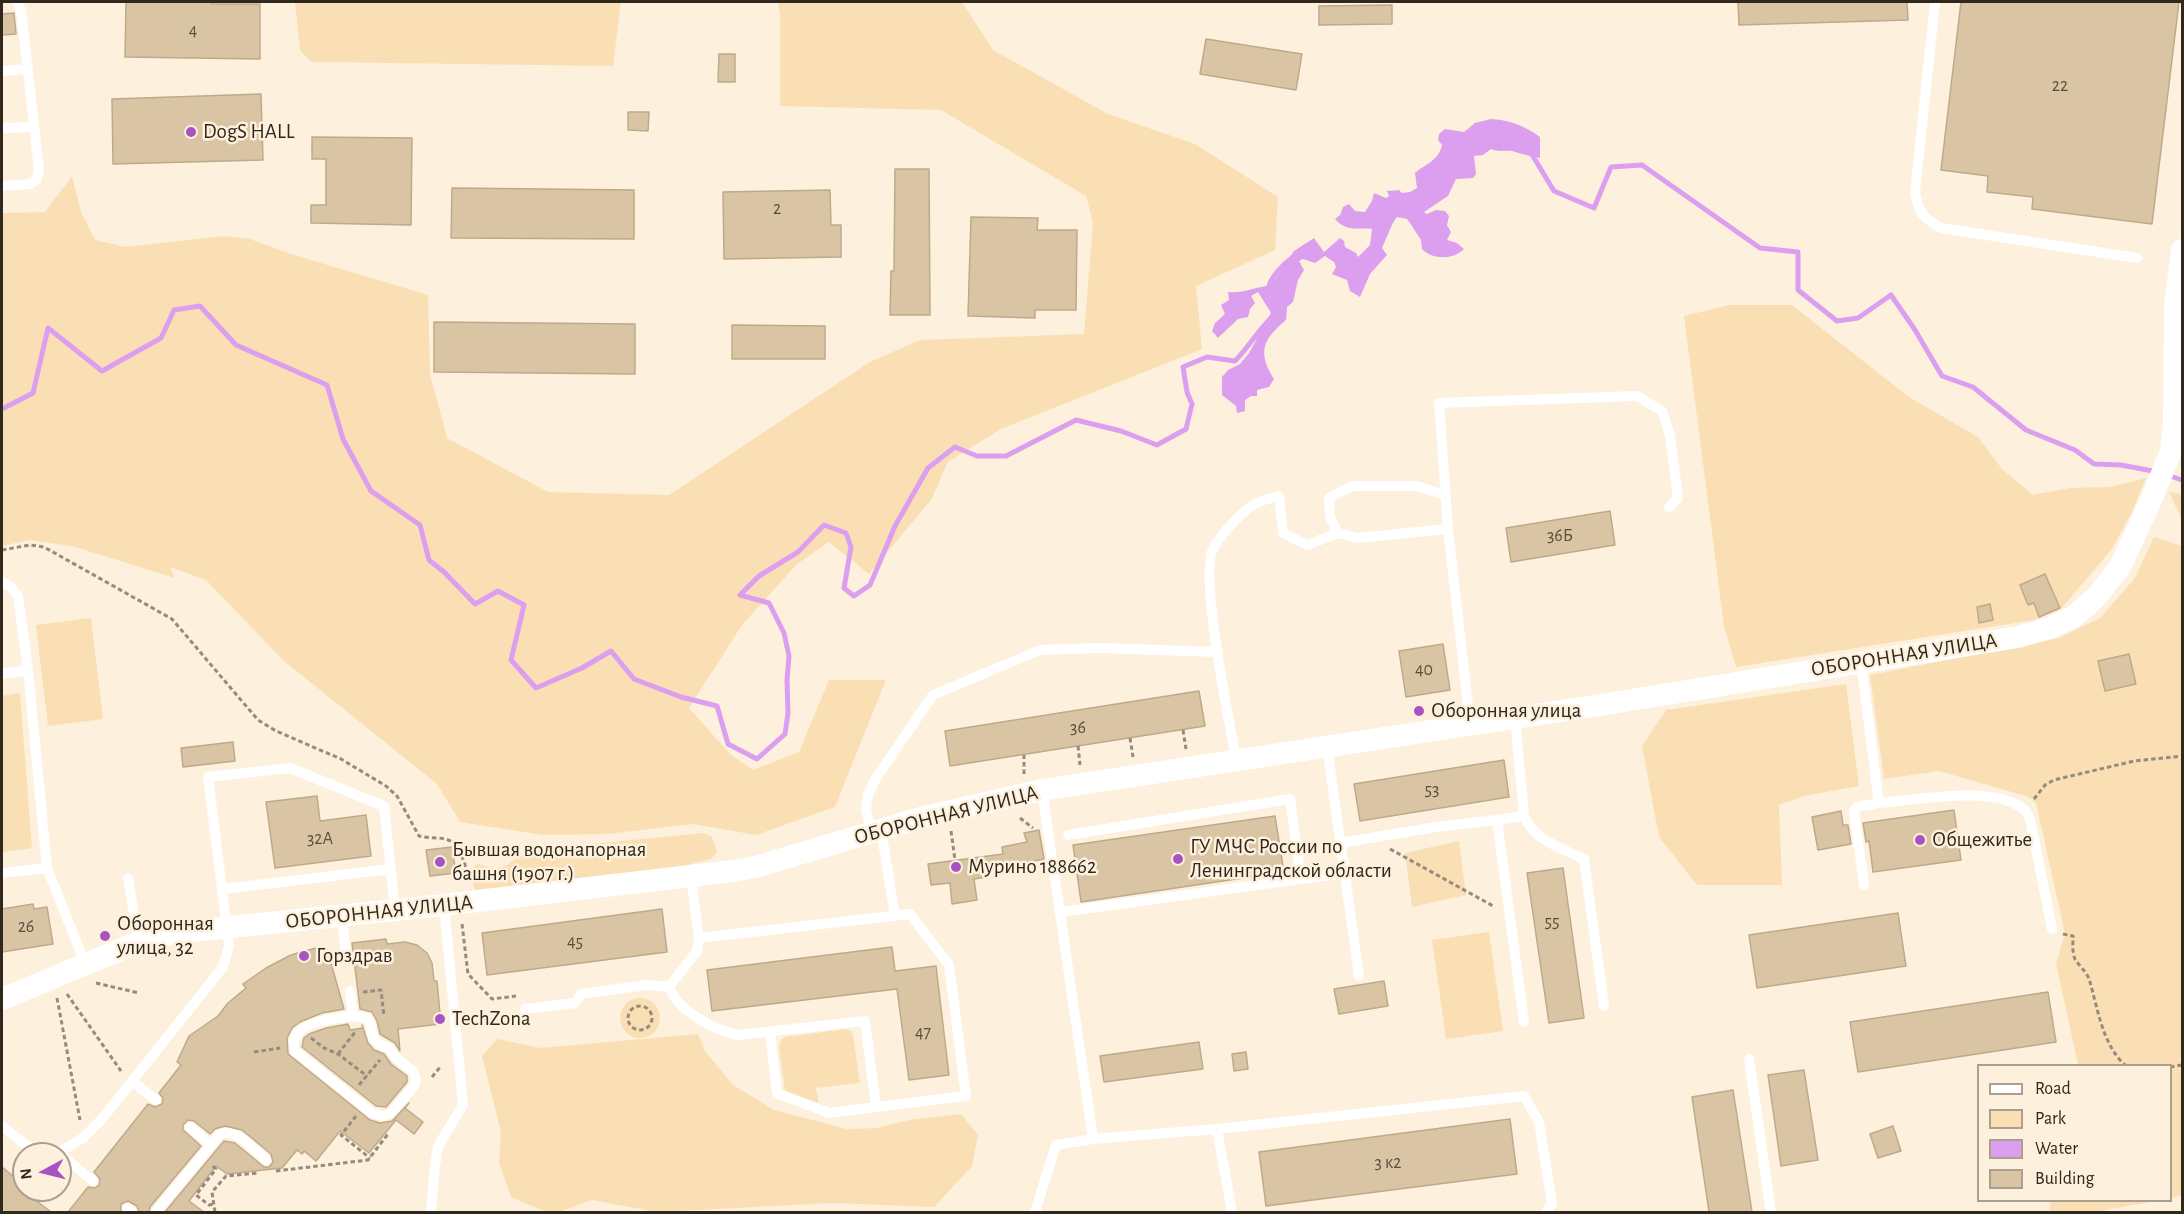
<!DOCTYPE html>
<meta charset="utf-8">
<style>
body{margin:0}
#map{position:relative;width:2184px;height:1214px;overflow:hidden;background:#fdf0dd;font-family:"Alegreya Sans",sans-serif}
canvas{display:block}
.frame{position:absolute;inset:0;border:3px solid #30281c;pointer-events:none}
.legend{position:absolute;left:1977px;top:1064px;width:195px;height:138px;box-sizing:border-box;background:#fdf0dd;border:2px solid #aba090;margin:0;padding:8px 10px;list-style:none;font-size:18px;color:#30281c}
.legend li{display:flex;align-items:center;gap:12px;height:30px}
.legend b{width:30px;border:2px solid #aba090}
.north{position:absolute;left:12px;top:1142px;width:60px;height:60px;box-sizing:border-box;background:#fdf0dd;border:2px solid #aba090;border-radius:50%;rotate:263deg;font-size:16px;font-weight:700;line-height:24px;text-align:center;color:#30281c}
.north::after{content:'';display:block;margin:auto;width:21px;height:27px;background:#a853c1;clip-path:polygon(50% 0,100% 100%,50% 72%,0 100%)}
</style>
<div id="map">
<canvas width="2184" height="1214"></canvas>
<div class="frame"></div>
<ul class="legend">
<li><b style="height:8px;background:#fff"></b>Road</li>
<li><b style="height:16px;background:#fadfb5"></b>Park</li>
<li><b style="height:16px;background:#dc9fef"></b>Water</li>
<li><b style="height:16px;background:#d9c4a4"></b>Building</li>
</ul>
<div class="north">N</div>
</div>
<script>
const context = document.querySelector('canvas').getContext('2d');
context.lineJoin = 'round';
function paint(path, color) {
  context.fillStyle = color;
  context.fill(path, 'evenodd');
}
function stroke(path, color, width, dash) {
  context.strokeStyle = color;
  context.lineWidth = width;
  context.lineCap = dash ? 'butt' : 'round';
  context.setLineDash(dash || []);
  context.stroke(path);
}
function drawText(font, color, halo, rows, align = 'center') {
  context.font = font + ' "Alegreya Sans",sans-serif';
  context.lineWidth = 5;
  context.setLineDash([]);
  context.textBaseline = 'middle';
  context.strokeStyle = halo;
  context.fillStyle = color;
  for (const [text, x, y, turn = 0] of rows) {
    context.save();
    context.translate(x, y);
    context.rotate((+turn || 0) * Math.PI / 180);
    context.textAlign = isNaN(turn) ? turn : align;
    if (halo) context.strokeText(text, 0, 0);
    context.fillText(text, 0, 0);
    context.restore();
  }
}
const green = new Path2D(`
 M295,2h326l-8,64 -301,-4 -12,-11z
 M778,2h184l31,48 115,64 87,30 83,53 -3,53 -79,36 6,63 -201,80 -53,33 -17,38 -62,74 -40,-32 -32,22 -55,61 -53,83 41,46 23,16 46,-18 30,-72h57l-51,127 -79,28 -63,-11 -86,10 -64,1 -83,-13 -23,-38 -153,-123 -78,-81 -36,-13 5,11 -103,-32 -43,-6 -27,6v-333l43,-1 27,-36 9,36 14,28 30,7 99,-11 26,3 41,15 137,41 2,79 17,64 101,54 121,3 201,-133 50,-22 164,-6 9,-111 -7,-27 -145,-86 -161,-4v-91z
 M1729,305h63l117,92 69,40 24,32 31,26 37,-7 40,-1 36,-9 -15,36 -19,35 -51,60 -27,11 -298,47 -12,-41 -40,-310z
 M2169,492l13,2v26z
 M2154,537l28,9v649l-11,3 -1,-132 -92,-1 -22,-102 9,-29 -29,-131 -7,-6 -90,-26 -55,8 -14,-104 189,-37 41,-20 35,-40z
 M91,618l12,101 -55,7 -12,-101z
 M1846,684l13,102 -55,10 -25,9 3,80h-85l-38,-48 -17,-91 24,-36z
 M20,693l12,155 -30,4v-156z
 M703,833l9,4 5,15 -6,7 -39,10 -197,21 -5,-20 8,-6c35,12 30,-9 55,-12 56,-9 113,-13 170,-19z
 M1459,841l7,54 -54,12 -7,-54z
 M1489,932l14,99 -57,8 -14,-99z
 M620 1018a20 20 0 1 1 40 0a20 20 0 1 1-40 0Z
 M846,1029l5,2 2,4 7,48 -44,5 3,18 -34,-15 -6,-45 2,-6 4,-3z
 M698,1034l7,17 28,34 41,25 73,19 30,-1 32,-8 52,-6 17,21 -6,31 -38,41 -101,-4 -176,9 -65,-12 -33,12h-13l-35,-15 -12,-34 2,-31 -19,-76 15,-17 43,9z
 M2051,1201v-1l105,1 -62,11h-45z`);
const water = new Path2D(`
 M1491,119c19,1 34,7 49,18v21c-9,-1 -16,-4 -25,-6 -7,-3 -16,1 -24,-3l-8,6 -9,1 2,18 -3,4 -17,1 -8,17 -24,16 3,2 9,-4 9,1 4,5 -2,9 4,7 -4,8 10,3 7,6c-10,11 -32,11 -42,0l-1,-9 -11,-17 -3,-4 -10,-2c-5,5 -11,23 -15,31l5,7 -17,19 -10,23 -10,-6 -3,-11 -15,-6 4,-7 -2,-5 -9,-6 -10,7 -12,-4 -4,2 5,9 -6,10 -5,22 -6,5 -1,13c-23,19 -29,32 -12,59l-5,8 -12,3v6h-6l-6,4v11l-8,2 -1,-7 -14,-11v-18l6,-7 12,-6 9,-11 22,-40 -13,-21 -7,4 4,7 -5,6 -2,8 -10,2 -20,19 -6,-7 3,-8 10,-9 -4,-9 8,-5 -1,-8c12,2 29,-5 43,-7l23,-34 20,-13 10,14 16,-14 4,3 1,6 11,6 2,4 12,-12 2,-16c-15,-2 -24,4 -37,-10l5,-4 3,-8 6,-3 6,7 10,1 7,-11 2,-8 12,5 3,-2 -2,-5 12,-1 3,3 8,-1 7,-4 -2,-15c12,-10 23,-12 27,-28l-4,-5 1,-6 6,-5 19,3 11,-9z`);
const stream = new Path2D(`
 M1531,153l23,38 40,17 17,-41 31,-2 118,83 38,4v38l39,31 21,-3 33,-23 24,35 27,46 31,11 53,43 49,20 19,14 27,1 37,7
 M1268,292c0,-13 15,-28 25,-35
 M2,409l31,-16 15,-65 54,43 59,-33 13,-28 26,-4 36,39 91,40 16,54 28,52 49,34 9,35 15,12 31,32 23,-13 26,14 -13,55 25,28 46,-20 29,-17 23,28 47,18 36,9 11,38 29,15 28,-25 3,-21 -1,-33 2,-24 -5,-23 -15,-30 -29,-8 19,-19 39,-24 26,-27 22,8 5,14 -7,41 10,8 16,-11 25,-59 33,-58 27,-21 22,9h29l70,-36 45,11 36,14 29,-16 6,-25 -5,-12 -4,-25 24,-10 28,4c13,-13 22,-29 36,-43
 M2167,475l15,5`);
const building = new Path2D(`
 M126,2h85v2h49v55l-135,-2z
 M1738,2h169l1,18 -169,5z
 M1961,2h218l-27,222 -120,-15 1,-12 -46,-5 1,-16 -47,-6z
 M1392,5v19l-73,1v-19z
 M14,13l2,21 -14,1v-21z
 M1206,39l96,15 -6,36 -96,-16z
 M719,54h16v28h-17z
 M261,94l2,66 -150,4 -1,-65z
 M628,112h21l-1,19 -20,-1z
 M312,137l100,1 -1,87 -100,-2v-18h15v-46h-14z
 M895,169h34l1,146h-40l1,-44h3z
 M452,188l182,2v49l-183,-1z
 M830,190l1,35h10v32l-117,2 -1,-67z
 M971,217l67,1 -1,12h40l-1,80h-41v8l-67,-2z
 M434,322l201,2v50l-201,-2z
 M732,325l93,1v33h-93z
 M1610,511l5,34 -104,17 -5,-34z
 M2045,574l15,34 -21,9 -5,-14 -6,2 -8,-20z
 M1990,604l3,16 -14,3 -2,-16z
 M1443,644l7,46 -44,7 -7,-46z
 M2129,654l7,30 -31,7 -7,-30z
 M1199,691l6,35 -255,40 -5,-35z
 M233,742l2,19 -52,6 -2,-19z
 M1504,760l5,37 -149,24 -6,-37z
 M317,796l3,25 46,-6 5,41 -96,12 -9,-66z
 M1954,810l7,50 -88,12 -4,-31 -3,1 -3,-19z
 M1841,811l2,14h5l3,19 -33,6 -6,-33z
 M1275,816l9,56 -203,30 -8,-57z
 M1039,830l5,29 -58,12 1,6 -13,2 3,21 -25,4 -2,-21 -19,2 -3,-21 75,-10 -1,-7 25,-5 -3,-9z
 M452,847l4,26 -26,3 -4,-26z
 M1563,868l21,150 -35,5 -22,-150z
 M33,904l1,5 13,-2 6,37 -51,8v-43z
 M662,909l5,43 -180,23 -5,-42z
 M1898,913l8,53 -149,22 -8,-53z
 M386,939l1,5 18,-2 12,3 10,8 5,10 2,18h3l4,43 -43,5 2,22 -5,-8 -15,-9 -3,-13 -5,-9 -12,-3 -8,-66z
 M892,947l3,24 41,-5 13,109 -40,5 -12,-91 -185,22 -5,-41z
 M316,948l1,2 10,-1 17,60 -22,4 -22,9 -8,6 -5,10 1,16 82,66 10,3 12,-2 17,-18 -4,5 18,14 -9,12 -18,-14 -27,33 -29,-22 -24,30 -12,-10 -2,3 -5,-4 -15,18 -55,6 -11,-8 -27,35 15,11h-39l59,-71 11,2 29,24h5l4,-5 -2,-8 -29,-24 -17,-4 -10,3 -5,5 -16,-13 -6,-1 -5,5v5l18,16 -51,61 -1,5h-10l-2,-6 -9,-5 -7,3v8h-53l20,-25 7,1 4,-3 1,-6 -6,-7 54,-68 7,3 7,-3 1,-6 -4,-5 22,-28 -4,-3 12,-26 29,-20 10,-13 18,-15 -3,-4 23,-16 25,-13z
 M1384,981l4,25 -49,8 -5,-25z
 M2048,992l8,50 -198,30 -8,-50z
 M348,1024l2,6 13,-2 -1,-3 6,18 6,7 10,4 7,10 16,12v6l-21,25 -10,-1 -74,-59 2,-9 5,-4 17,-6z
 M1199,1042l4,27 -99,13 -4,-26z
 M1246,1052l2,17 -14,2 -2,-17z
 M1804,1070l14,90 -37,6 -13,-91z
 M1733,1090l19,122h-43l-17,-115z
 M1510,1119l7,55 -251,32 -7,-54z
 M1893,1126l8,25 -23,7 -8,-24z
 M2,1167l17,14 -3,4 35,27h-49z`);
const path = new Path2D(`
 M2,550l28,-5 14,2 128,72 86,101 18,11 65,28 45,27 11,10 22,40c10,3 25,0 33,6 10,7 15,29 17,40
 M1183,730l3,19
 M1130,738l3,19
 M1078,746l2,19
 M1024,774v-19
 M2034,799l11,-14 9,-5 80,-19 48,-5
 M1020,818l13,10
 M951,831l4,29
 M1390,849l105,58
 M462,924l6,50 24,25 24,-3
 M2063,934l10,2c0,7 -1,17 2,23 5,8 13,14 15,23 8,28 13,64 36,84
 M96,983l43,10
 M363,992l18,-2 3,26
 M67,994l54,77
 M57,998l23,122
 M628 1018a12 12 0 1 1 24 0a12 12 0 1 1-24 0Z
 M311,1038l13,10 14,6 29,22
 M254,1052l26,-4
 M338,1054l18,-23
 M2170,1067l12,-2
 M432,1077l9,-11
 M359,1085l21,-25
 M356,1116l-15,19 29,23
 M213,1166l3,3 -20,26 13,10 5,-1
 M276,1171l92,-11 20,-26
 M215,1212l-3,-20 14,-16 32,-3`);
const service = new Path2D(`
 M1935,2l-20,190c3,20 8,26 26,36l196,30
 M2,71l26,-2
 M2,128l32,-1
 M2,186l29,-2 6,-5 2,-9 -18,-160 -4,-8
 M1446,495l-30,-9h-64l-23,12 1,19 8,16 19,5 91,-9
 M2,582l9,5 7,9 10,74 19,198
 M1861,662l18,141c36,-3 114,-18 143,5 4,2 6,7 8,11l22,110
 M2,674l26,-4
 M1515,717l9,99 -27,4 27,202
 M1470,723l-22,-194 -9,-126 198,-7 25,15 8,24 8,63 -9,9
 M1327,746l32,230
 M1236,759c-6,-35 -37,-184 -23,-210 8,-15 32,-42 48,-48 6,-2 12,-3 18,-5l4,37 24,12 31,-12
 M1524,816c11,25 37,32 60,43l20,147
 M881,829l14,87
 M871,832l-5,-23 2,-15 8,-16 57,-83 107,-45 60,-2 118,4
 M1068,835l222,-36 11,80
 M1340,843l96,-16 61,-7
 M2,873l45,-5 38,95
 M128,878l8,50 5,13
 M1864,885l-10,-74 3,-4 22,-4
 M223,889l168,-20
 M1061,912l284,-39
 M342,916l3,31
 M669,987c3,5 6,12 10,16 15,15 38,28 59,32l127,-14 11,86 90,-11 -17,-131 -39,-51 -211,24
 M669,987l28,-36 2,-13 -8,-61
 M350,991l3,25
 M525,1009l50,-6 6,-9 66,-9 22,2
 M353,1016l14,2 3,5 3,15 6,6 10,4 7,10 18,14 2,7 -2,7 -24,28 -8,2 -10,-3 -77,-62c-9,-29 39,-33 58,-35z
 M770,1032l7,61 52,20 47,-6
 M1749,1059l22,153
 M132,1081l24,19
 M2,1126l28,22 28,5 25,-15 19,-19 121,-152 6,-21 -21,-169 82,-9 94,38 11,105
 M190,1127l21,18
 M1217,1129l15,83
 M1093,1139l124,-10 307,-33 15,26 13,82 -6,8
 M60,1154l33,27
 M127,1208l5,4
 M156,1212l64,-78c17,-6 33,15 46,26
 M431,1212l3,-39 4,-27 25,-41 -19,-200
 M1035,1212l21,-67 37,-6 -51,-349`);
const minor = new Path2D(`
 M2,999l139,-58 32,-8 271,-28 289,-34 22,-4 169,-50 118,-27 552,-84 424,-69 32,-9 25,-12 22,-20 23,-29 32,-69 19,-47 3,-30 1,-116 7,-55`);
const markers = [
 [191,132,6,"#a853c1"],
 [1419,711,6,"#a853c1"],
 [1920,840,6,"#a853c1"],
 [1178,859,6,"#a853c1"],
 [440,862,6,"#a853c1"],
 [956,867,6,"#a853c1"],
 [105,936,6,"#a853c1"],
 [304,956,6,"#a853c1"],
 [440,1019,6,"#a853c1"]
];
const numberNames = [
 ["4",193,31],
 ["22",2060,86],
 ["2",777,209],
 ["36Б",1560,536],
 ["40",1424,670],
 ["36",1078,728],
 ["53",1432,790],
 ["32А",320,839],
 ["55",1552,922],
 ["26",26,927],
 ["45",575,942],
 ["47",923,1033],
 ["3 к2",1388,1163]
];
const poiNames = [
 ["DogS HALL",203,132],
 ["Оборонная улица",1431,711],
 ["Общежитье",1932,840],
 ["ГУ МЧС России по",1190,847],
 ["Ленинградской области",1190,871],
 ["Бывшая водонапорная",452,850],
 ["башня (1907 г.)",452,874],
 ["Мурино 188662",968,867],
 ["Оборонная",117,924],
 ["улица, 32",117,948],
 ["Горздрав",316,956],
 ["TechZona",452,1019]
];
const streetNames = [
 ["ОБОРОННАЯ УЛИЦА",1904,655,-9],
 ["ОБОРОННАЯ УЛИЦА",946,815,-14],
 ["ОБОРОННАЯ УЛИЦА",379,912,-6]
];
paint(green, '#fadfb5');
paint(water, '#dc9fef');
stroke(stream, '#dc9fef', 5);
paint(building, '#d9c4a4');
stroke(building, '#beaa8b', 1.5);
stroke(path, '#968b7c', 3, [4.5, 3]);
stroke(service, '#fff', 10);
stroke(minor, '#fff', 22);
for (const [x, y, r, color] of markers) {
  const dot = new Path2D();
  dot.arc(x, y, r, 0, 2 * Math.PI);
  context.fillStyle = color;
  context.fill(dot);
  stroke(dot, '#fdf0dd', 2);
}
drawText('18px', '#5a4f3e', null, numberNames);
drawText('21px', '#30281c', '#fdf0dd', poiNames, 'left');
drawText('21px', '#30281c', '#fdf0dd', streetNames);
</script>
